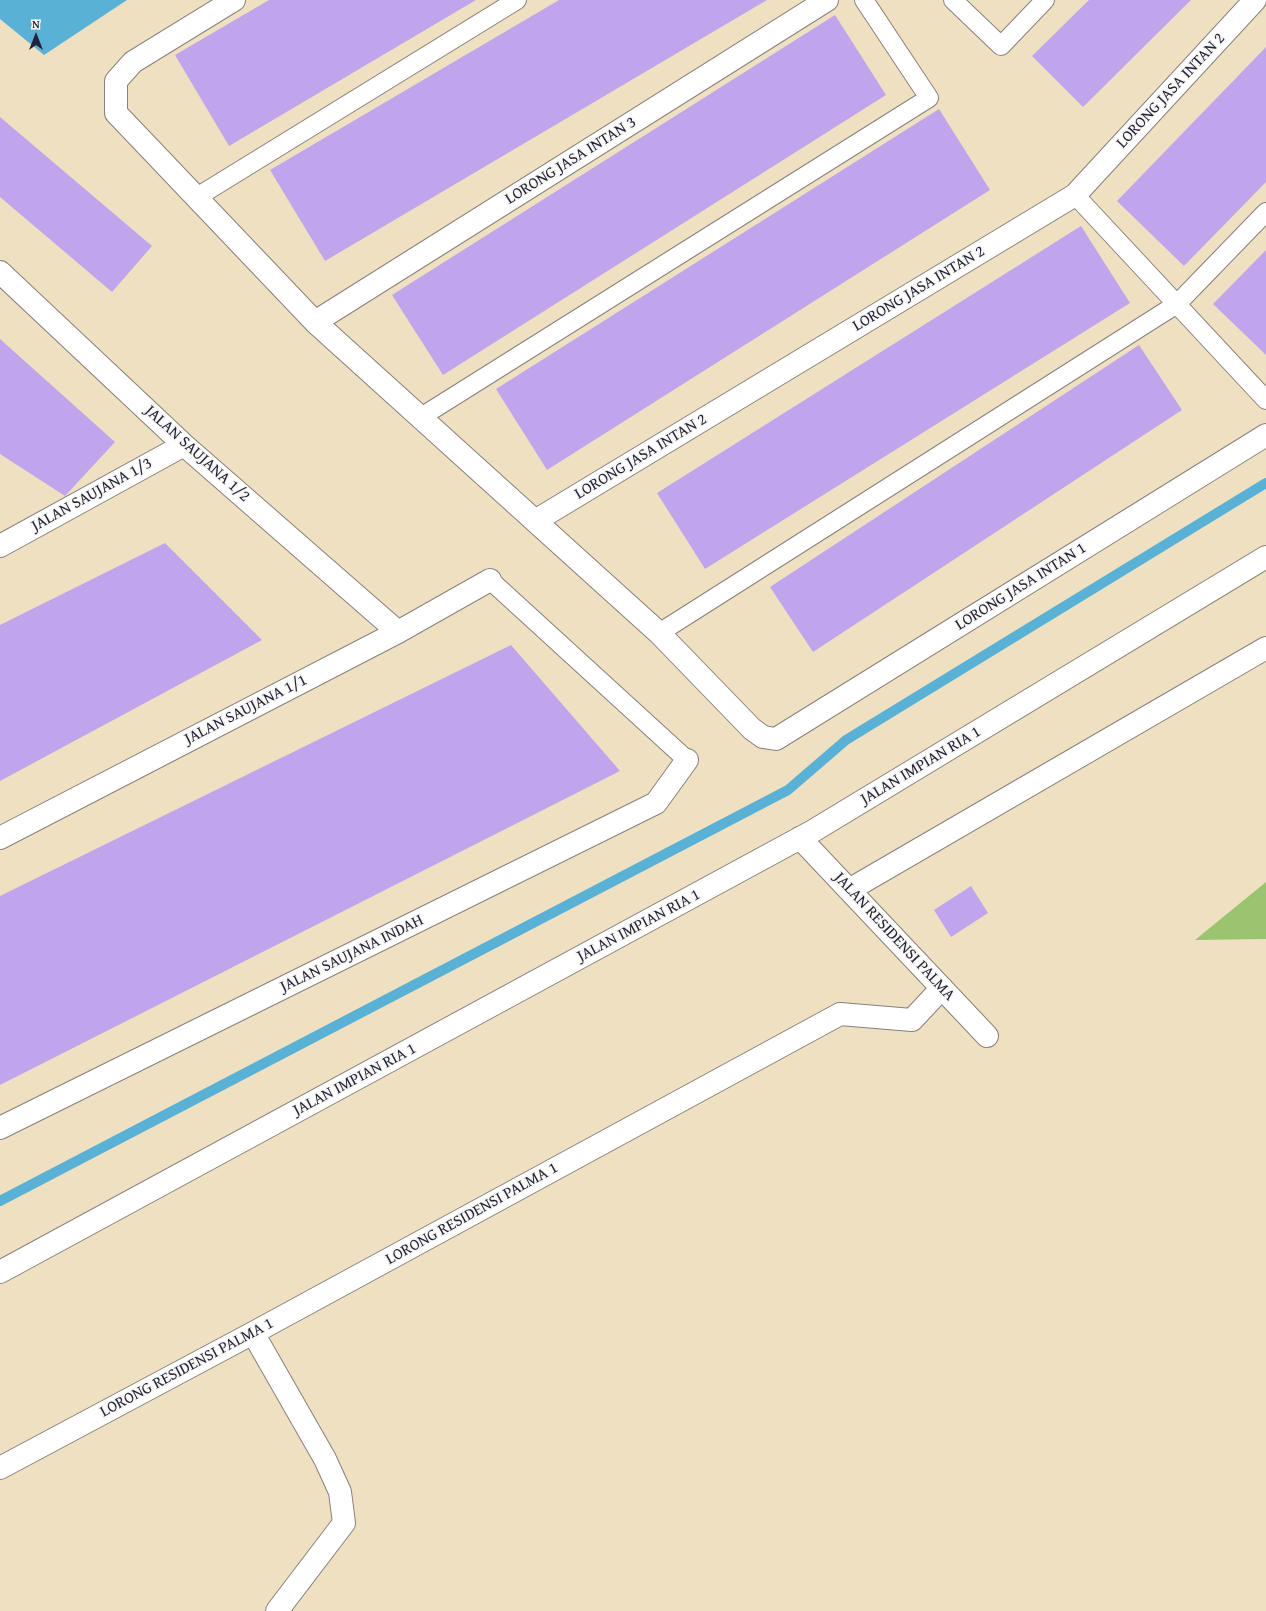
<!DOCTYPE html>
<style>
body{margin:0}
#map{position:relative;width:1266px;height:1611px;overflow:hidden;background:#efe0c2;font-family:"Gentium Book Plus",serif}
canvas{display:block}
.north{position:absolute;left:16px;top:16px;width:40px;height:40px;-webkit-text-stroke:3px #f6f6f2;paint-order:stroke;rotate:0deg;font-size:11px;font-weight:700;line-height:16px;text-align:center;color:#22223b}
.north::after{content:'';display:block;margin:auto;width:14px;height:18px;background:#22223b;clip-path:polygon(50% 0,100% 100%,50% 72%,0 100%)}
</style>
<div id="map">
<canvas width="1266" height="1611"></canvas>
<div class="north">N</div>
</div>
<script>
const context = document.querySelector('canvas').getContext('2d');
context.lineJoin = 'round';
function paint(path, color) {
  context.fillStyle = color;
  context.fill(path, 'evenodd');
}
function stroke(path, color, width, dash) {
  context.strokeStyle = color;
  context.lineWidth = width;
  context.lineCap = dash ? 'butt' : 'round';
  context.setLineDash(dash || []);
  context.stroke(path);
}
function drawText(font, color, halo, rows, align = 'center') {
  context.font = font + ' "Gentium Book Plus",serif';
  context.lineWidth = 3;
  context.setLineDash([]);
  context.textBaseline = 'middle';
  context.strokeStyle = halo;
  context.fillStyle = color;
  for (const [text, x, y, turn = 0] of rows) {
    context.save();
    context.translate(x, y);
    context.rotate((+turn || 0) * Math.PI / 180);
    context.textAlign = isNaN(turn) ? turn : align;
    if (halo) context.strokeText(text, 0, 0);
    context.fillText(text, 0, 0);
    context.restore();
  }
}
const green = new Path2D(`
 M1266,882v57l-71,1z`);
const water = new Path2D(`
 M0,0h127l-83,55 -44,-36z`);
const stream = new Path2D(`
 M0,1201l788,-411 58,-50 420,-257`);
const building = new Path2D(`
 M269,0h207l-247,146 -54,-91z
 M559,0h208l-442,261 -55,-91z
 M1089,0h102l-108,107 -51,-51z
 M835,15l51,80 -443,280 -51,-80z
 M1266,47v135l-82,84 -67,-65z
 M939,109l51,81 -443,280 -51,-81z
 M0,117l152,129 -40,46 -112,-95z
 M1081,226l49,77 -425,266 -48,-76z
 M1266,250v105l-53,-51z
 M0,339l115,103 -50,54 -65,-42z
 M1139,345l43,65 -369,242 -43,-65z
 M165,543l97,97 -262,141v-156z
 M511,645l109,126 -620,314v-189z
 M971,886l17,27 -37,24 -17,-27z`);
const lane = new Path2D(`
 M953,0l48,46 44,-46
 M1075,195l191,205
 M197,197l320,-197
 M421,417l508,-319 -65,-98
 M490,580l197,180
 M659,633l518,-329 89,-92`);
const street = new Path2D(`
 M234,0l-101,62 -17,19v32l199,209 344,311 93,96 11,8 13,2 490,-304
 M0,272l184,173 214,187
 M315,322l512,-322
 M535,521l540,-326 180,-195
 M0,546l184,-101
 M0,838l398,-206 92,-52
 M800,838l187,198
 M849,890l417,-242
 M0,1128l656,-325 31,-43
 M253,1333l72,126 15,33 4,31 -67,88
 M0,1468l253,-135 587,-319 72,6 30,-32`);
const secondary = new Path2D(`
 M0,1272l813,-441 453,-274`);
const streetNames = [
 ["LORONG JASA INTAN 2",1171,91,-47],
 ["LORONG JASA INTAN 3",571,161,-32],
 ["LORONG JASA INTAN 2",919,289,-31],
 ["JALAN SAUJANA 1/2",197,454,42],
 ["LORONG JASA INTAN 2",641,457,-31],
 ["JALAN SAUJANA 1/3",92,495,-29],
 ["LORONG JASA INTAN 1",1021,587,-32],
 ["JALAN SAUJANA 1/1",246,710,-27],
 ["JALAN IMPIAN RIA 1",921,766,-31],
 ["JALAN IMPIAN RIA 1",639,926,-28],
 ["JALAN RESIDENSI PALMA",894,937,47],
 ["JALAN SAUJANA INDAH",352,954,-26],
 ["JALAN IMPIAN RIA 1",355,1080,-28],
 ["LORONG RESIDENSI PALMA 1",472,1214,-29],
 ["LORONG RESIDENSI PALMA 1",187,1368,-28]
];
paint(green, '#9bc470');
paint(water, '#59b2d6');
stroke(stream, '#59b2d6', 10);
paint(building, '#c0a5ec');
stroke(lane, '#88817e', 20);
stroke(street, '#88817e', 24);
stroke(secondary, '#88817e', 24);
stroke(lane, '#fff', 18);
stroke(street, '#fff', 22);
stroke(secondary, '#fff', 22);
drawText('16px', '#22223b', '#f6f6f2', streetNames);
</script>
